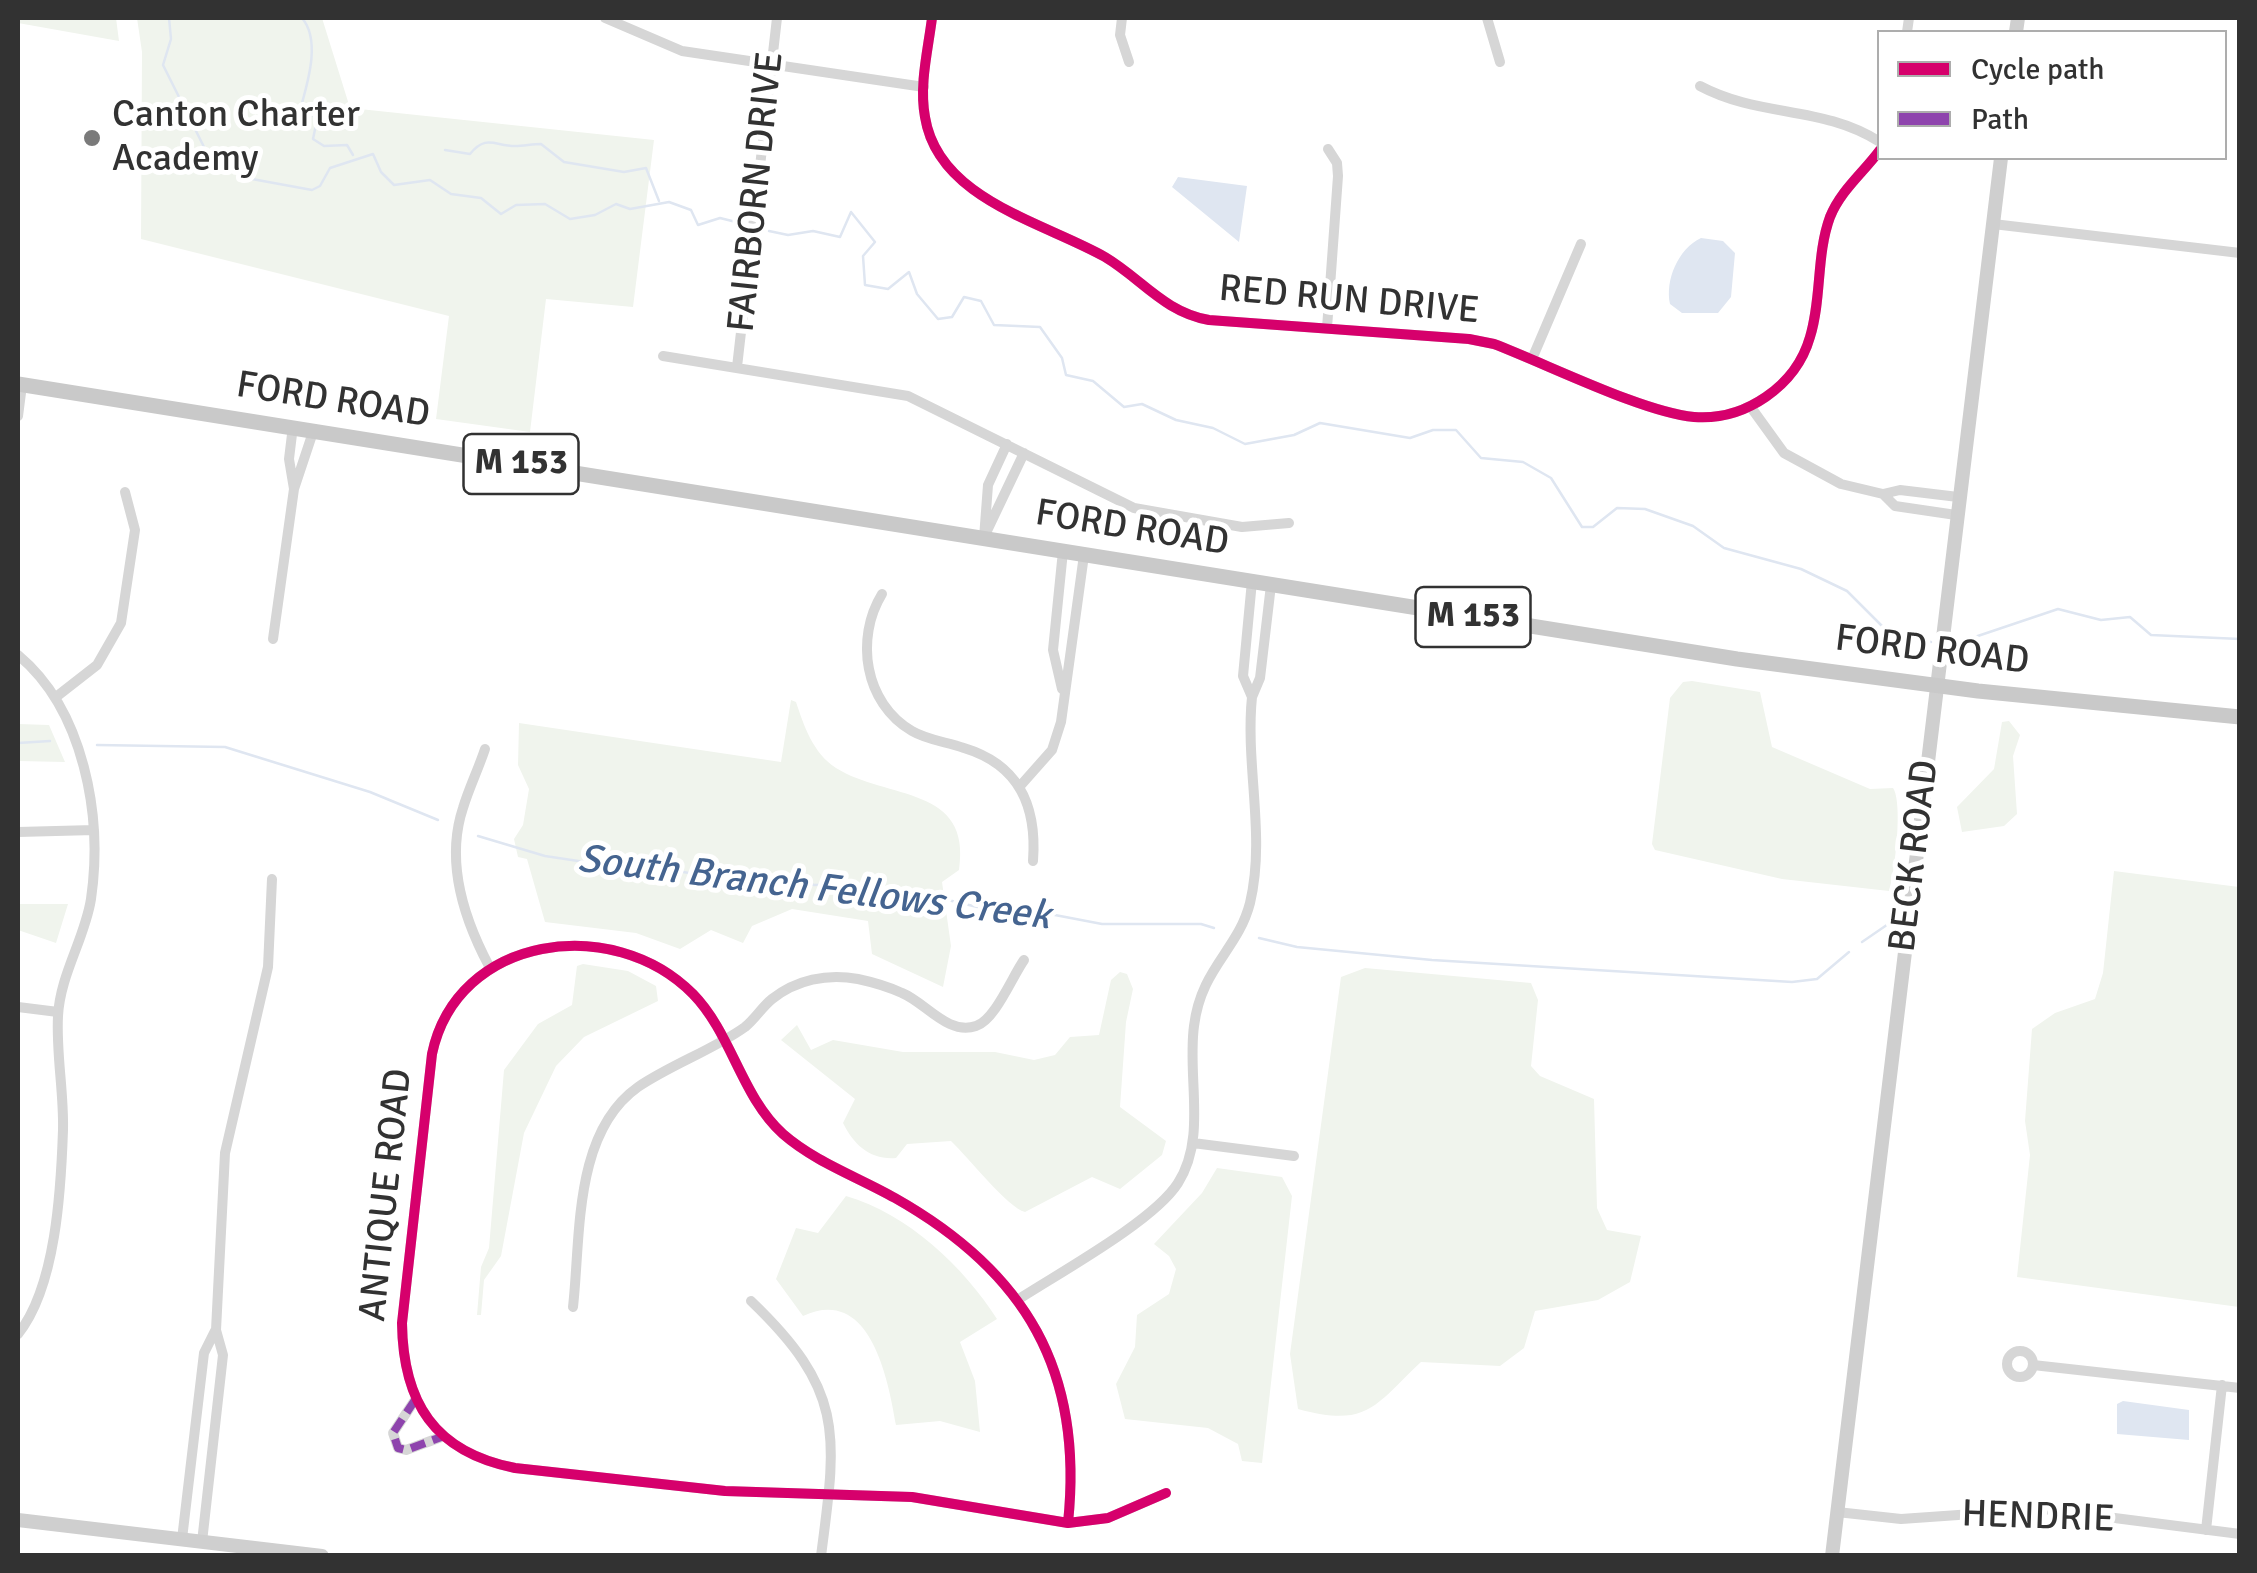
<!DOCTYPE html>
<style>
body{margin:0}
#map{position:relative;width:2257px;height:1573px;overflow:hidden;background:#fff;font-family:Signika,sans-serif}
canvas{display:block}
.frame{position:absolute;inset:0;border:20px solid #323232;pointer-events:none}
.legend{position:absolute;left:1877px;top:30px;width:350px;height:130px;box-sizing:border-box;background:#fff;border:2px solid #adadad;margin:0;padding:12px 18px;list-style:none;font-size:30px;color:#323232}
.legend li{display:flex;align-items:center;gap:20px;height:50px}
.legend b{width:50px;border:2px solid #adadad}
</style>
<div id="map">
<canvas width="2257" height="1573"></canvas>
<div class="frame"></div>
<ul class="legend">
<li><b style="height:12px;background:#d6006c"></b>Cycle path</li>
<li><b style="height:12px;background:#8e44ad"></b>Path</li>
</ul>
</div>
<script>
const context = document.querySelector('canvas').getContext('2d');
context.lineJoin = 'round';
function paint(path, color) {
  context.fillStyle = color;
  context.fill(path, 'evenodd');
}
function stroke(path, color, width, dash) {
  context.strokeStyle = color;
  context.lineWidth = width;
  context.lineCap = dash ? 'butt' : 'round';
  context.setLineDash(dash || []);
  context.stroke(path);
}
function drawText(font, color, halo, rows, align = 'center') {
  context.font = font + ' Signika,sans-serif';
  context.lineWidth = 10;
  context.setLineDash([]);
  context.textBaseline = 'middle';
  context.strokeStyle = halo;
  context.fillStyle = color;
  for (const [text, x, y, turn = 0] of rows) {
    context.save();
    context.translate(x, y);
    context.rotate((+turn || 0) * Math.PI / 180);
    context.textAlign = isNaN(turn) ? turn : align;
    if (halo) context.strokeText(text, 0, 0);
    context.fillText(text, 0, 0);
    context.restore();
  }
}
const green = new Path2D(`
 M18,18h98l3,23 -101,-18z
 M137,18h185l28,90 304,32 -21,167 -87,-8 -16,133 -94,-13 13,-103 -308,-77 1,-187z
 M1692,681l68,11 12,55 98,42 23,-1c10,14 2,85 -4,103l-107,-12 -127,-29 -3,-6 18,-146 13,-16z
 M791,700l5,2c8,24 17,51 40,66 51,32 136,17 123,102l-17,12 9,64 -8,41 -71,-33 -4,-33 -76,-12 -40,17 -9,17 -32,-13 -31,19 -44,-16 -91,-11 -18,-63 -9,-2 -4,-18 9,-14 6,-36 -11,-24 1,-42 262,39z
 M2009,721l11,14 -7,21 4,58 -13,12 -42,6 -5,-25 37,-38 8,-47z
 M18,724l31,1 16,37 -47,-1z
 M2114,871l125,16v420l-222,-30 13,-122 -5,-34 7,-92 23,-16 40,-14 8,-26z
 M18,904h50l-12,39 -38,-13z
 M583,964l45,7 28,15 2,15 -74,36 -28,29 -32,67 -23,123 -17,24 -3,35h-4l4,-48 8,-19 15,-178 34,-46 34,-19 5,-39z
 M1365,968l166,15 7,17 -7,66 9,10 54,23 3,109 10,22 34,6 -11,46 -32,18 -63,11 -11,37 -24,18 -79,-4c-47,44 -53,66 -123,47l-8,-55 51,-377z
 M1120,972l7,2 6,15 -7,33 -6,85 46,34 -4,14 -42,34 -28,-12 -67,35c-17,-4 -57,-55 -74,-71l-44,3 -11,14c-26,2 -42,-13 -53,-35l12,-24 -74,-59 16,-15 14,25 22,-10 70,12h92l39,8 21,-5 15,-18 29,-2 12,-55z
 M1217,1168l65,9 10,19 -30,267 -20,-2 -4,-17 -30,-16 -83,-9 -9,-35 19,-37 2,-32 32,-21 7,-25 -7,-13 -15,-12 48,-51z
 M846,1196c62,18 118,71 151,123l-37,23 15,39 5,51 -40,-11 -44,4c-8,-47 -26,-140 -93,-109l-27,-37 20,-51 22,5z`);
const water = new Path2D(`
 M1178,177l69,9 -8,56 -67,-55z
 M1701,238l22,3 12,12 -4,44 -13,16h-36l-12,-9c-5,-24 8,-55 31,-66z
 M2123,1401l66,9v30l-72,-6v-30z`);
const stream = new Path2D(`
 M169,18l2,21 -8,26 44,88 45,26 60,11 8,-4 10,-18 43,-14 8,18 13,13 36,-5 21,14 30,4 20,16 15,-9 29,-1 25,15 25,-4 21,-11 14,5 39,-7 22,8 7,15 22,-7 16,4
 M302,18c18,21 7,60 0,85l15,17 -4,19 11,7 23,-1 6,10
 M445,150l25,4c16,-20 25,-8 45,-8 9,0 17,-2 26,-2l23,18 60,10 22,-4 13,33
 M769,231l19,4 25,-4 27,6 11,-25 24,30 -12,14 2,29 23,4 21,-17 8,22 21,25 14,-2 12,-20 17,4 13,24 46,2 22,31 4,17 27,6 31,26 18,-3 34,16 37,8 32,16 49,-9 26,-12 90,15 23,-8h23l25,28 42,4 28,16 31,49h11l24,-19 28,1 48,17 31,22 77,21 46,22 46,46 38,5
 M1954,644l104,-35 43,11 29,-3 21,18 89,4
 M1910,657v-14
 M18,743l32,-2
 M97,745l128,2 145,45 68,28
 M478,836l67,20 100,15 22,-2 71,13 53,-5 23,8 30,-1 63,13 20,-2 63,15 44,1 68,13h99l13,4
 M1259,938l38,9 135,13 360,22 25,-3 32,-27
 M1862,942l35,-24`);
const street = new Path2D(`
 M605,18l77,33 242,36
 M932,18c-4,32 -13,67 -7,99 13,82 118,105 180,140 37,22 59,55 104,63l260,19 25,5c53,20 148,68 200,73 51,4 102,-31 116,-80 12,-39 6,-82 20,-120 11,-27 33,-44 50,-67
 M1122,18l-2,17 9,27
 M1487,18l13,44
 M1907,32l2,-14
 M1700,86c60,32 122,19 180,56
 M1993,224l247,29
 M1327,328l11,-152 -1,-13 -9,-14
 M663,356l245,40 226,112 108,19 47,-4
 M1532,359l49,-115
 M737,367l40,-349
 M1750,406l34,47 57,31 42,10 17,-4 58,7
 M18,416l4,-31
 M293,426l-4,33 5,30 20,-60
 M1883,494l12,12 61,9
 M984,537l40,-84
 M984,538l4,-53 19,-41
 M1252,581l-9,95 9,21 8,-19 11,-93
 M882,594c-27,44 -18,109 30,137 15,9 35,11 52,17 56,17 73,59 69,113
 M273,639l21,-150
 M18,655c66,55 85,161 73,244 -6,39 -31,76 -33,117 -2,38 6,76 5,114 -2,59 -7,157 -45,204
 M1062,689l-9,-39 10,-99
 M56,697l41,-32 24,-42 14,-93 -10,-38
 M485,749c-7,21 -16,39 -22,59 -18,54 1,111 26,158
 M1021,785l31,-35 9,-28 23,-167
 M18,832l76,-2
 M18,1007l40,5
 M1193,1143l101,13
 M1019,1299c40,-26 135,-78 159,-116 29,-45 9,-106 16,-157 7,-58 44,-76 56,-123 16,-67 -5,-138 2,-206
 M751,1301c94,90 86,133 70,255
 M573,1307c8,-71 0,-174 65,-220 34,-23 75,-37 107,-60 10,-8 17,-20 27,-28 24,-19 55,-26 86,-20 14,3 31,8 44,14 23,9 46,43 74,33 19,-6 36,-49 48,-66
 M2007 1364a13 13 0 1 1 26 0a13 13 0 1 1-26 0Z
 M2033,1365l207,23
 M415,1400l-22,33 5,15 8,2 38,-14
 M1837,1512l64,7 143,-10 196,25
 M1068,1523c16,-152 -42,-251 -173,-325 -37,-21 -80,-36 -112,-64 -42,-38 -51,-100 -90,-140 -80,-81 -236,-59 -261,60l-30,269c1,79 32,129 113,145l210,23 187,6 156,26 40,-5 58,-25
 M2206,1530l16,-145
 M182,1539l22,-186 11,-22
 M202,1542l21,-187 -7,-25 9,-177 43,-186 4,-88`);
const secondary = new Path2D(`
 M2016,32l2,-14
 M18,1520l304,36
 M1832,1556l169,-1398`);
const primary = new Path2D(`
 M18,384l1719,275 241,32 262,26`);
const quiet = new Path2D(`
 M415,1400l-22,33 5,15 8,2 38,-14`);
const cycleway = new Path2D(`
 M932,18c-4,32 -13,67 -7,99 13,82 118,105 180,140 37,22 59,55 104,63l260,19 25,5c53,20 148,68 200,73 51,4 102,-31 116,-80 12,-39 6,-82 20,-120 11,-27 33,-44 50,-67
 M1068,1523c16,-152 -42,-251 -173,-325 -37,-21 -80,-36 -112,-64 -42,-38 -51,-100 -90,-140 -80,-81 -236,-59 -261,60l-30,269c1,79 32,129 113,145l210,23 187,6 156,26 40,-5 58,-25`);
const markers = [
 [92,138,10,"#7a7a7a"]
];
const shields = [
 [521,464,115],
 [1473,617,115]
];
const shieldNames = [
 ["M 153",521,464],
 ["M 153",1473,617]
];
const poiNames = [
 ["Canton Charter",112,116],
 ["Academy",112,160]
];
const streetNames = [
 ["FAIRBORN DRIVE",757,192,-84],
 ["RED RUN DRIVE",1349,301,5],
 ["FORD ROAD",333,401,9],
 ["FORD ROAD",1132,529,9],
 ["FORD ROAD",1932,651,7],
 ["BECK ROAD",1915,856,-83],
 ["ANTIQUE ROAD",387,1195,-84],
 ["HENDRIE",2038,1518,2]
];
const waterNames = [
 ["South Branch Fellows Creek",814,889,7]
];
paint(green, '#f0f4ed');
paint(water, '#dfe6f1');
stroke(stream, '#dfe6f1', 2.5);
stroke(street, '#d6d6d6', 10);
stroke(secondary, '#cfcfcf', 14);
stroke(primary, '#c9c9c9', 15);
stroke(quiet, '#8e44ad', 8, [15, 8]);
stroke(cycleway, '#d6006c', 10);
for (const [x, y, r, color] of markers) {
  const dot = new Path2D();
  dot.arc(x, y, r, 0, 2 * Math.PI);
  context.fillStyle = color;
  context.fill(dot);
  stroke(dot, '#fff', 4);
}
for (const [x, y, w] of shields) {
  const box = new Path2D();
  box.roundRect(x - w / 2, y - 30, w, 60, 8);
  context.fillStyle = '#fff';
  context.fill(box);
  stroke(box, '#323232', 2.5);
}
drawText('bold 35px', '#323232', null, shieldNames);
drawText('38px', '#323232', '#fff', poiNames, 'left');
drawText('38px', '#323232', '#fff', streetNames);
drawText('italic 40px', '#456490', '#fff', waterNames);
</script>
